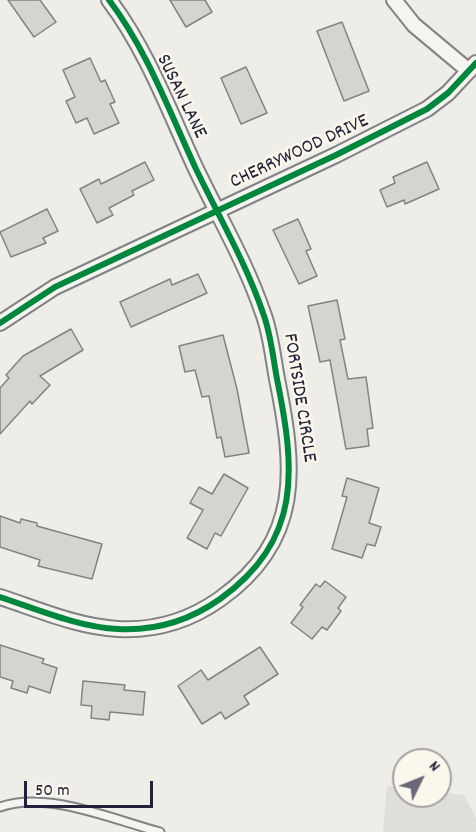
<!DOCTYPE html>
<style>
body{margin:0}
#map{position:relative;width:476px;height:832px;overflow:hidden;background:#efede8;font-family:Dekko,sans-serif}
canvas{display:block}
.north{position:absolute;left:392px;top:748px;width:60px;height:60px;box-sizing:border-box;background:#fbf7ec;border:2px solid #a4a2a5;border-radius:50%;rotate:47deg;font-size:16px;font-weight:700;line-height:24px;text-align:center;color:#22223b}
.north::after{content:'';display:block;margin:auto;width:21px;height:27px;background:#6a6978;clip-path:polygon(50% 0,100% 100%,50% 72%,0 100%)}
.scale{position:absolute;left:24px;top:781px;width:129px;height:27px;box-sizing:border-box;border:3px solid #22223b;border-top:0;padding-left:8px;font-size:18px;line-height:21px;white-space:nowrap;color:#22223b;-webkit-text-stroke:4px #fbf7ec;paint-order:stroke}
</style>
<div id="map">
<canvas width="476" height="832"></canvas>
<div class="north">N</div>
<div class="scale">50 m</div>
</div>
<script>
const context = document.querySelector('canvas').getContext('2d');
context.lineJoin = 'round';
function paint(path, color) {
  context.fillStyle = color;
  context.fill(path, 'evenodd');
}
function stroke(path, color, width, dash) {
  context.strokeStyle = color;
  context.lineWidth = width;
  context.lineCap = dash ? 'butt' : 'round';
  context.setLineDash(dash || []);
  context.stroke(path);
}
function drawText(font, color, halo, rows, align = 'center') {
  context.font = font + ' Dekko,sans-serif';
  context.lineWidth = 5;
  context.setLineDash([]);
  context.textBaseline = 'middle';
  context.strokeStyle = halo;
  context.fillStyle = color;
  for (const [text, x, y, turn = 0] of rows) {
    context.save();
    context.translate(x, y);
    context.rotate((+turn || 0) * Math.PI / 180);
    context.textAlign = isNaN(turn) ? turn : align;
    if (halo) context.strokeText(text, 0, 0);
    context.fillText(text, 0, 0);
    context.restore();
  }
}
const green = new Path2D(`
 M387,786l17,2v8h36v-4l24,3 12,23v14h-93z`);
const building = new Path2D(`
 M8,0h32l16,22 -22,15z
 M170,0h35l7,12 -26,15z
 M342,22l27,69 -25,10 -27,-70z
 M90,58l11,24 4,-2 10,22 -5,2 9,19 -25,11 -7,-16 -11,5 -10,-22 9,-4 -12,-27z
 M246,67l21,46 -26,11 -20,-46z
 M145,162l9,18 -22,11 2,4 -25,13 4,7 -16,8 -17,-34 19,-10 2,5z
 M427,162l12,27 -34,15 -1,-4 -17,7 -7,-17 15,-7 -2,-6z
 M47,209l11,22 -15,7 3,5 -35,14 -11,-25z
 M298,219l13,30 -5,2 11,25 -18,8 -26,-54z
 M198,274l9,19 -76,34 -11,-25 50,-23 2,6z
 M337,300l8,39 -5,1 8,39 18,-2 7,51 -6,1 2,17 -23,3 -16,-89 -10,2 -12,-56z
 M71,329l12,21 -43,26 10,9 -18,19 -2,-3 -30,33v-46l9,-10 -3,-3 17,-19z
 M223,335l14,54 12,64 -24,4 -4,-20 -4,1 -8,-42 -7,1 -7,-27 -10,2 -6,-26z
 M224,474l24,14 -27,48 -6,-3 -8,16 -20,-11 16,-28 -13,-7 9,-16 13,7z
 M347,478l32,10 -10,35 12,4 -6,19 -8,-2 -5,14 -30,-9 15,-52 -5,-1z
 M0,516l20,7 1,-4 16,4v3l65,18 -10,35 -54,-13 2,-6 -40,-13z
 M325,581l21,16 -8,11 3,3 -14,19 -5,-3 -10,12 -21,-16 12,-16 -3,-2 16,-21 4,3z
 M0,645l44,14 -2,4 15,5 -7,25 -21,-7 -2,7 -16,-5 2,-7 -13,-4z
 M260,647l18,27 -34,22 5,8 -24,15 -4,-7 -19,12 -24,-38 23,-16 7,10z
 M83,681l42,4 -1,5 21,2 -2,23 -33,-3 -1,8 -18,-2 1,-12 -11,-1z`);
const service = new Path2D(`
 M0,807c46,-17 114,13 160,25`);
const minor = new Path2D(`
 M394,0l20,25 55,46
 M0,323l55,-36 281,-132 91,-46 21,-16 28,-30
 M0,597c37,12 78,30 118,32 38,2 71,-8 102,-30 83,-59 75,-131 57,-220 -4,-21 -6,-45 -14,-66 -17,-50 -44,-96 -67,-144 -26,-56 -49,-119 -87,-169`);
const cycleway = new Path2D(`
 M0,323l55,-36 281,-132 91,-46 21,-16 28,-30
 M0,597c37,12 78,30 118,32 38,2 71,-8 102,-30 83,-59 75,-131 57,-220 -4,-21 -6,-45 -14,-66 -17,-50 -44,-96 -67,-144 -26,-56 -49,-119 -87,-169`);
const streetNames = [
 ["SUSAN LANE",180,97,64],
 ["CHERRYWOOD DRIVE",300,153,-25],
 ["FORTSIDE CIRCLE",298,398,81]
];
paint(green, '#e0ded9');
paint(building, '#d6d4d1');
stroke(building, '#838284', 1.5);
stroke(service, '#838284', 11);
stroke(minor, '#838284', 18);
stroke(service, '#f5f4f0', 7);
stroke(minor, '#f5f4f0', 14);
stroke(cycleway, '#00873e', 6);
drawText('20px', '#22223b', '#fbf7ec', streetNames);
</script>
